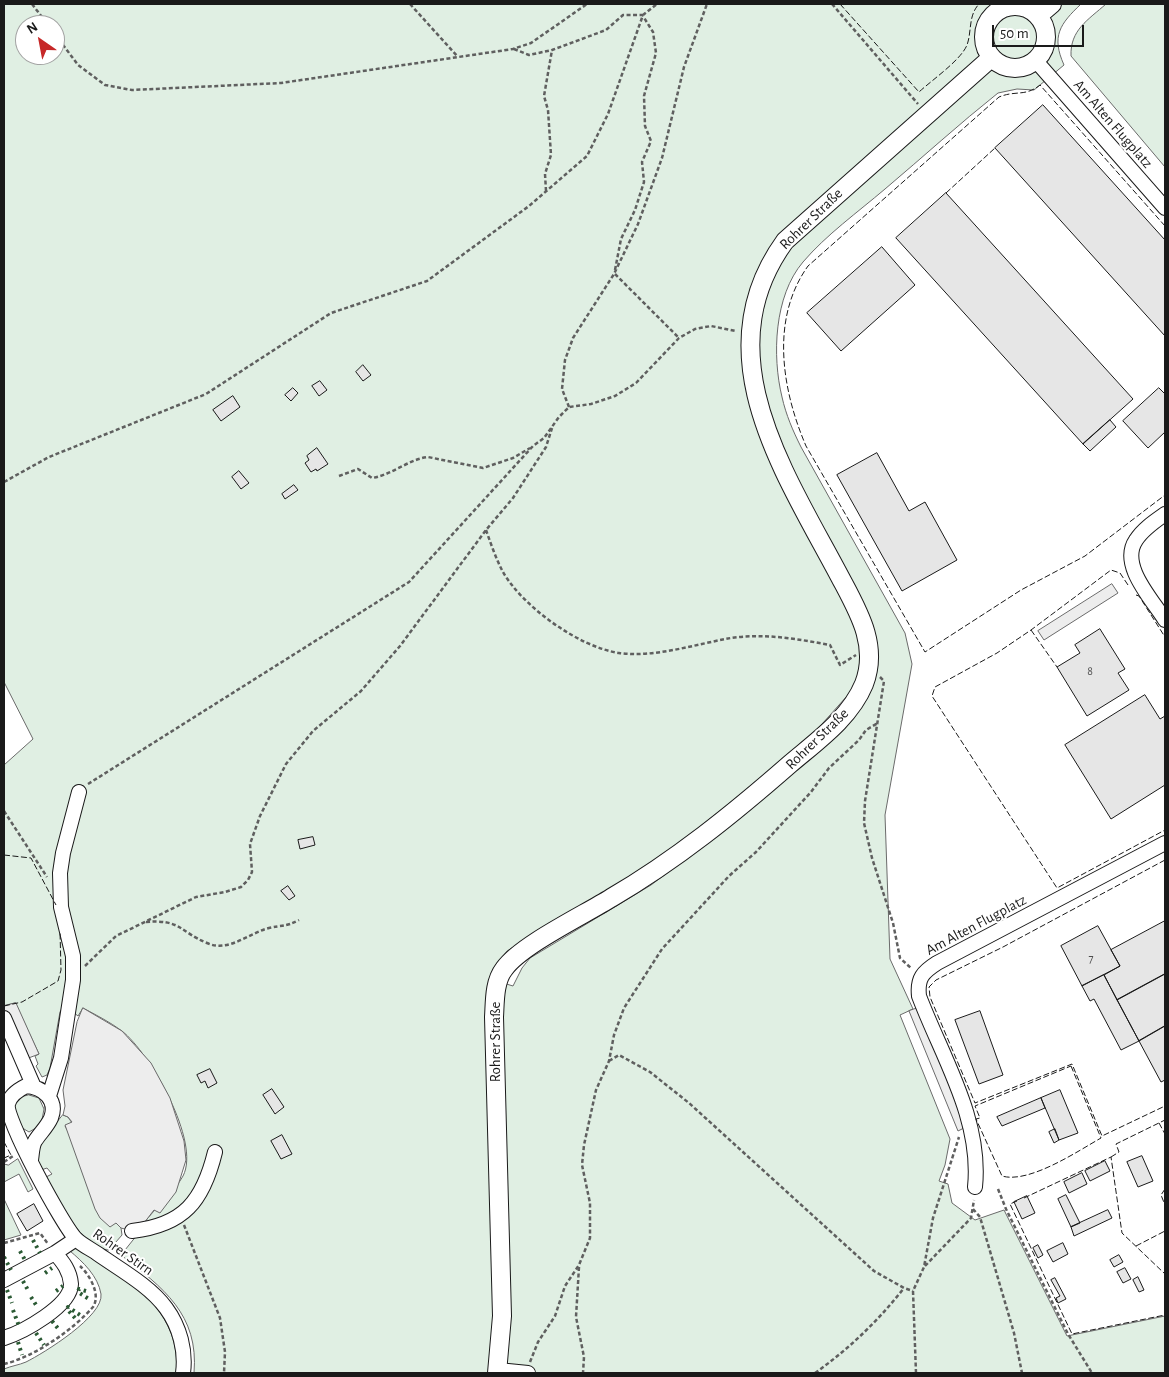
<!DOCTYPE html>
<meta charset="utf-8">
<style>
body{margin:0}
#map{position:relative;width:1169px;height:1377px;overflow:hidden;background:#fff;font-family:"Alegreya Sans",sans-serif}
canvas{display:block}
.frame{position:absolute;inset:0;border:5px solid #1a1a1a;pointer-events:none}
.north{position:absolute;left:15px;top:15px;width:50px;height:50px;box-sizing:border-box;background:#fff;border:1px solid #a3a3a3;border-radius:50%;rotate:327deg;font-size:14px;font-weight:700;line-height:20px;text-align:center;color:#1a1a1a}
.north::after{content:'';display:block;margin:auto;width:18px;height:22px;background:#c62828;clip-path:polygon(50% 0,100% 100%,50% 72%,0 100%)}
.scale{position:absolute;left:992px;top:25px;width:92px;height:22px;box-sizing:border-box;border:2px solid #1a1a1a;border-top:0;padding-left:6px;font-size:15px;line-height:18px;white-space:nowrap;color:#1a1a1a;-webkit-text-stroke:4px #fff;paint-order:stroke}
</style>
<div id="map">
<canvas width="1169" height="1377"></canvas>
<div class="frame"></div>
<div class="north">N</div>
<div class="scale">50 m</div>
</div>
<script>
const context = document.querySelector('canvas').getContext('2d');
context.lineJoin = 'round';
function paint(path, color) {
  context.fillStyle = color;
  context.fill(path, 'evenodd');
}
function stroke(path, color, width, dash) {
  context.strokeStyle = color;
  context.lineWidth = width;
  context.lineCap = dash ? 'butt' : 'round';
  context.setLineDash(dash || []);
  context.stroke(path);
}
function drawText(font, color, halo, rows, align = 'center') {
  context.font = font + ' "Alegreya Sans",sans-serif';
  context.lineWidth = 4;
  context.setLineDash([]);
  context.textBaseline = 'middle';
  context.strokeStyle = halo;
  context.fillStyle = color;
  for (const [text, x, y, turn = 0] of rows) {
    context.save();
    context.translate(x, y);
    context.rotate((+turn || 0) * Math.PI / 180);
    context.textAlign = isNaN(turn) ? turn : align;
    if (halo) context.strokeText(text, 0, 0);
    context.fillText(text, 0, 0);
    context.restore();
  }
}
const green = new Path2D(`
 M4,4h1077c-21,20 -30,32 -17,61l-30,25 -17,-1 -19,4c-39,31 -75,64 -113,96 -27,23 -59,46 -82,73 -29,34 -31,94 -21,135 4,18 11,34 19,50l104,186 7,31 -27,151 5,144 23,50 -13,6 50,124 -5,26 -6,16 9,3 4,19 23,17 29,-10 63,126 98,-20v57h-971c5,-59 -31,-85 -73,-118l16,-20 28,-8 40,-49 -33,38 -28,7c10,-14 31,-32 39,-47 18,-34 -33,-123 -61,-145 -12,-9 -26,-16 -39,-23l-5,8 -14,-11 -4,7 -10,56 -3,7 -5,2 -6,-11 2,-2 -3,-8 4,-2 -24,-51 -11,3v-241l29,-26 -29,-57zM25,25h30v30h-30zM848,695l-43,68 -74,62 -80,60 -121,73 -8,10 -9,18 -23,-7 5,-13 12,-15 158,-96 140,-112z
 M1106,4h59v163l-94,-111c-1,-26 17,-36 35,-52z
 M29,1095l10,3 5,11 -3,16 -12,7 -10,-6 -5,-20 7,-9z
 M63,1115l5,2 4,6 -7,3 56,102 1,7 -13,15c-26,1 -52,-53 -65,-72l8,-4 -5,-6 -6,2 -4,-9 1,-15z
 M18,1159l15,30 -5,3 -9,-18 -15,8v-18l4,1z
 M4,1199l17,36 -17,5z
 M74,1248h4c50,34 101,56 99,125h-173v-4c7,-3 15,-4 22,-7 18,-9 78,-46 75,-68 -3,-18 -18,-32 -31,-43z`);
const parking = new Path2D(`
 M1112,584l6,9 -74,47 -6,-9z
 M16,1003l23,51 -13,5 -22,-50v-3z
 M83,1008l39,23 29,32 19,35 14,43 2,19 -10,32 -16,21 -6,-3 -10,13 -12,8 -11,-3 -5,-5 -6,4 -10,-9 -5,-9 -30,-84 7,-3 -4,-5 -5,-2 2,-9 -2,-16 14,-68z
 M918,1008l48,119 -8,4 -49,-120z`);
const building = new Path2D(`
 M1043,105l122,135v96l-170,-188z
 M946,193l187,206 -50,45 -187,-206z
 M882,247l33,38 -74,66 -34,-38z
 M363,365l8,10 -8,6 -7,-9z
 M320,381l7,9 -8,6 -7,-10z
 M293,388l5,5 -7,8 -6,-6z
 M1159,388l6,6v38l-17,16 -25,-27z
 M233,396l7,11 -19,14 -8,-11z
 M1110,420l6,7 -26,24 -7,-7z
 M317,448l11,16 -11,7 -1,-2 -5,3 -6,-9 4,-3 -2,-4z
 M877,453l32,58 16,-9 32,58 -55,31 -65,-116z
 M239,471l10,12 -8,6 -9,-12z
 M294,485l4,5 -13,9 -3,-5z
 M1100,629l25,40 -7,4 11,17 -42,26 -30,-49 23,-14 -5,-8z
 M1145,695l15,24 5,-3v69l-54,34 -46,-74z
 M313,837l2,8 -15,4 -2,-9z
 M288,886l7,10 -6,4 -8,-9z
 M1165,921v53l-48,26 -13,-25 16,-9 -9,-16z
 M1098,926l22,40 -38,20 -21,-40z
 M1165,974v52l-26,15 -22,-41z
 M1104,975l35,66 -18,9 -27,-51 -4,2 -8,-15z
 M980,1011l23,64 -24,9 -24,-64z
 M1165,1026v54l-4,2 -22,-41z
 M210,1069l7,14 -9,5 -3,-7 -4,2 -4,-8z
 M272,1089l12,18 -9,7 -12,-19z
 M1060,1090l18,43 -19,7 -18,-42z
 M1041,1098l4,10 -43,18 -5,-9z
 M1055,1129l4,11 -5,3 -5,-11z
 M282,1135l10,19 -11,5 -10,-18z
 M1142,1156l11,25 -15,6 -11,-25z
 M1105,1161l5,10 -20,10 -5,-10z
 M1082,1173l5,11 -18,9 -5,-11z
 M1066,1195l14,28 -9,4 -13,-28z
 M1027,1196l8,17 -13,6 -8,-17z
 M34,1204l9,17 -16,10 -10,-17z
 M1108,1210l4,8 -38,18 -3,-9z
 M1063,1243l5,11 -15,8 -6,-11z
 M1038,1245l5,10 -5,3 -5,-10z
 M1119,1255l4,7 -9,5 -4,-7z
 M1125,1268l6,11 -8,4 -6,-11z
 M1138,1277l6,13 -5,2 -6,-12z
 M1055,1278l11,21 -8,4 -2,-5 4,-2 -9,-16z`);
const path = new Path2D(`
 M32,4l16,21
 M410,4l48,53
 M832,4l86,100
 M55,34l23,31 27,20 27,5 149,-7 232,-34 18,-6 56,-39
 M514,49l15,6 23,-5 54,-20 17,-15h20
 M546,191l-1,-17 6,-19 -3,-45 -4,-14 8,-46
 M615,270l6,-31 14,-29 9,-28 -2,-20 9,-21 -6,-15 -1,-30 12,-43 -3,-21 -10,-16
 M615,274l64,64
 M569,407l-7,-18 3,-29 8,-22 41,-64 24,-50 24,-66 22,-91 23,-63
 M339,476l19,-7 14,9c20,-3 37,-19 56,-21l55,11 30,-10 17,-10
 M4,482l45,-25 157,-63 125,-81 96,-32 102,-75 58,-50 21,-42 35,-99 14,-11
 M486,530c5,14 10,29 17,42 20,35 76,75 116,81 36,5 77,-9 112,-15 33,-5 67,1 99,7l10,20 16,-10
 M880,677l4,4 -19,120 -1,22 8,35 21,65 7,35 12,11
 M88,784l321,-202 124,-136 11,-8 15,-21 10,-10 22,-3 24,-8 21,-13 43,-45 16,-9 16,-3 25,5
 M4,811l43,66
 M146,922c35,-3 34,10 61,21 21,10 42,-10 62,-15 13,-3 17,-1 30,-8
 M85,966l31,-30 80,-39 29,-5 16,-5 7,-7 4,-8 -2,-28 10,-28 26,-52 27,-33 48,-40 39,-45 86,-116 27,-32 33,-51 6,-19
 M609,1061l10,-6 31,17 39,31 185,168 30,17 9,3
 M4,1162l9,-6
 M998,1189l8,20 62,125 24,39
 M973,1209l7,8 34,116 8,40
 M184,1225l36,93 5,34 -1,21
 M4,1243l36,-10 8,11
 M925,1266l46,-48 3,-18
 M579,1267l-3,50 8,40 -1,16
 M530,1362l8,-20 17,-26 10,-30 14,-21 11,-27v-35l-8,-38 2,-20 12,-55 13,-29 5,-26 10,-27 38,-59 67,-73 27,-24 55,-60 18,-24 30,-28 7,-10 12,-7
 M4,1364c30,-7 69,-34 89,-57 8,-12 -3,-32 -13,-41
 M815,1373c34,-24 63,-52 89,-85
 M916,1373l-3,-82 11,-24 9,-49 26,-81`);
const minor = new Path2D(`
 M1036,61l129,147
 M1165,514c-10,7 -22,15 -29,26 -17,25 16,59 29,80
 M4,1018l30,69
 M49,1096l12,-38 12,-78v-24l-12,-49 -1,-34 3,-20 16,-61
 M31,1160c1,-6 1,-14 4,-19 5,-8 12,-14 16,-23 7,-18 -8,-31 -25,-32 -8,4 -16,9 -18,18 -3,15 55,122 68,135 6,6 15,10 22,15 23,16 52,32 68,54 14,19 20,43 17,65
 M975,1187c7,-68 -33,-130 -56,-191 -2,-18 4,-24 18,-33l228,-120
 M132,1231c52,-6 71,-30 83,-79
 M4,1280l51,-27 21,-14
 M4,1338c19,-6 67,-32 67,-54 -1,-13 -8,-22 -16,-31
 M498,1370l30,3`);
const major = new Path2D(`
 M984 37a31 31 0 1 1 62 0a31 31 0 1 1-62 0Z
 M1038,16l14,-12
 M497,1373l5,-57 -8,-299c1,-15 0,-35 10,-48 17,-24 80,-54 107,-71 65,-38 123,-85 179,-134 27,-23 60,-46 74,-80 15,-39 -6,-73 -24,-107 -55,-104 -137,-223 -55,-336l206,-183`);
const hedge = new Path2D(`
 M33,1240l7,13
 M20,1251l5,9
 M4,1257l7,13
 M45,1273l7,-5
 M23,1281l6,11
 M7,1290l5,13
 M56,1291l7,-5
 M86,1291l-7,-2 -1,3 11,7
 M31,1297l7,11
 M13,1310l6,16
 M75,1318l-8,-9 1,-2 12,8
 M52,1321l8,10
 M36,1333l8,12
 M18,1342l4,13`);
const fence = new Path2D(`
 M840,4l79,88c13,-12 42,-32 48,-47 5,-14 1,-29 12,-41
 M946,193l49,-45
 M1165,226l-125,-141c-15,12 -24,5 -41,12l-191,169c-38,53 -26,124 -2,180l119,206 96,-62 64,-34 80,-61
 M1128,585l-8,-12 -9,-3 -80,60 -34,23 -62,34 -3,9 125,192 108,-58
 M1136,595l3,1 26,41
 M1031,630l26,37
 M4,855l27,3 25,47
 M1165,860l-162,87 -67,33 -7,7 1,10 45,106 97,-39 30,72 63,-30
 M4,1006l18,-4 36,-21 3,-11 -1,-39
 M1071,1066l30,72c-23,13 -72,46 -99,38l-26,-57 4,-1 -5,-12z
 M1159,1123l6,11
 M4,1142l7,13 -7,3
 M1111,1157l8,-5 -3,-8 49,-24
 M1165,1189l-4,6 4,10
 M1024,1198l87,-41 11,76 43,41
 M1017,1201l-7,3 62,130 93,-19
 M1136,1246l29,-15`);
const numberNames = [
 ["8",1090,671],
 ["7",1091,958]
];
const streetNames = [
 ["Am Alten Flugplatz",1113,124,49],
 ["Rohrer Straße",811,219,-44],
 ["Rohrer Straße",817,739,-44],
 ["Am Alten Flugplatz",976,925,-28],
 ["Rohrer Straße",495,1042,-90],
 ["Rohrer Stirn",123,1252,35]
];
paint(green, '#e0efe3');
stroke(green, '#6a6a6a', 1);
paint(parking, '#ededed');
stroke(parking, '#6a6a6a', 1);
paint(building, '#e6e6e6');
stroke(building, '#1a1a1a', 1);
stroke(minor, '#1a1a1a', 16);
stroke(major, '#1a1a1a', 20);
stroke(path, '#5f5f5f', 2.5, [4, 2.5]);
stroke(minor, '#fff', 14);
stroke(major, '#fff', 18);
stroke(hedge, '#2b5a34', 4, [2.5, 4]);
stroke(fence, '#1a1a1a', 1, [6, 2.5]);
drawText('12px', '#4d4d4d', null, numberNames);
drawText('15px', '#1a1a1a', '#fff', streetNames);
</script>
